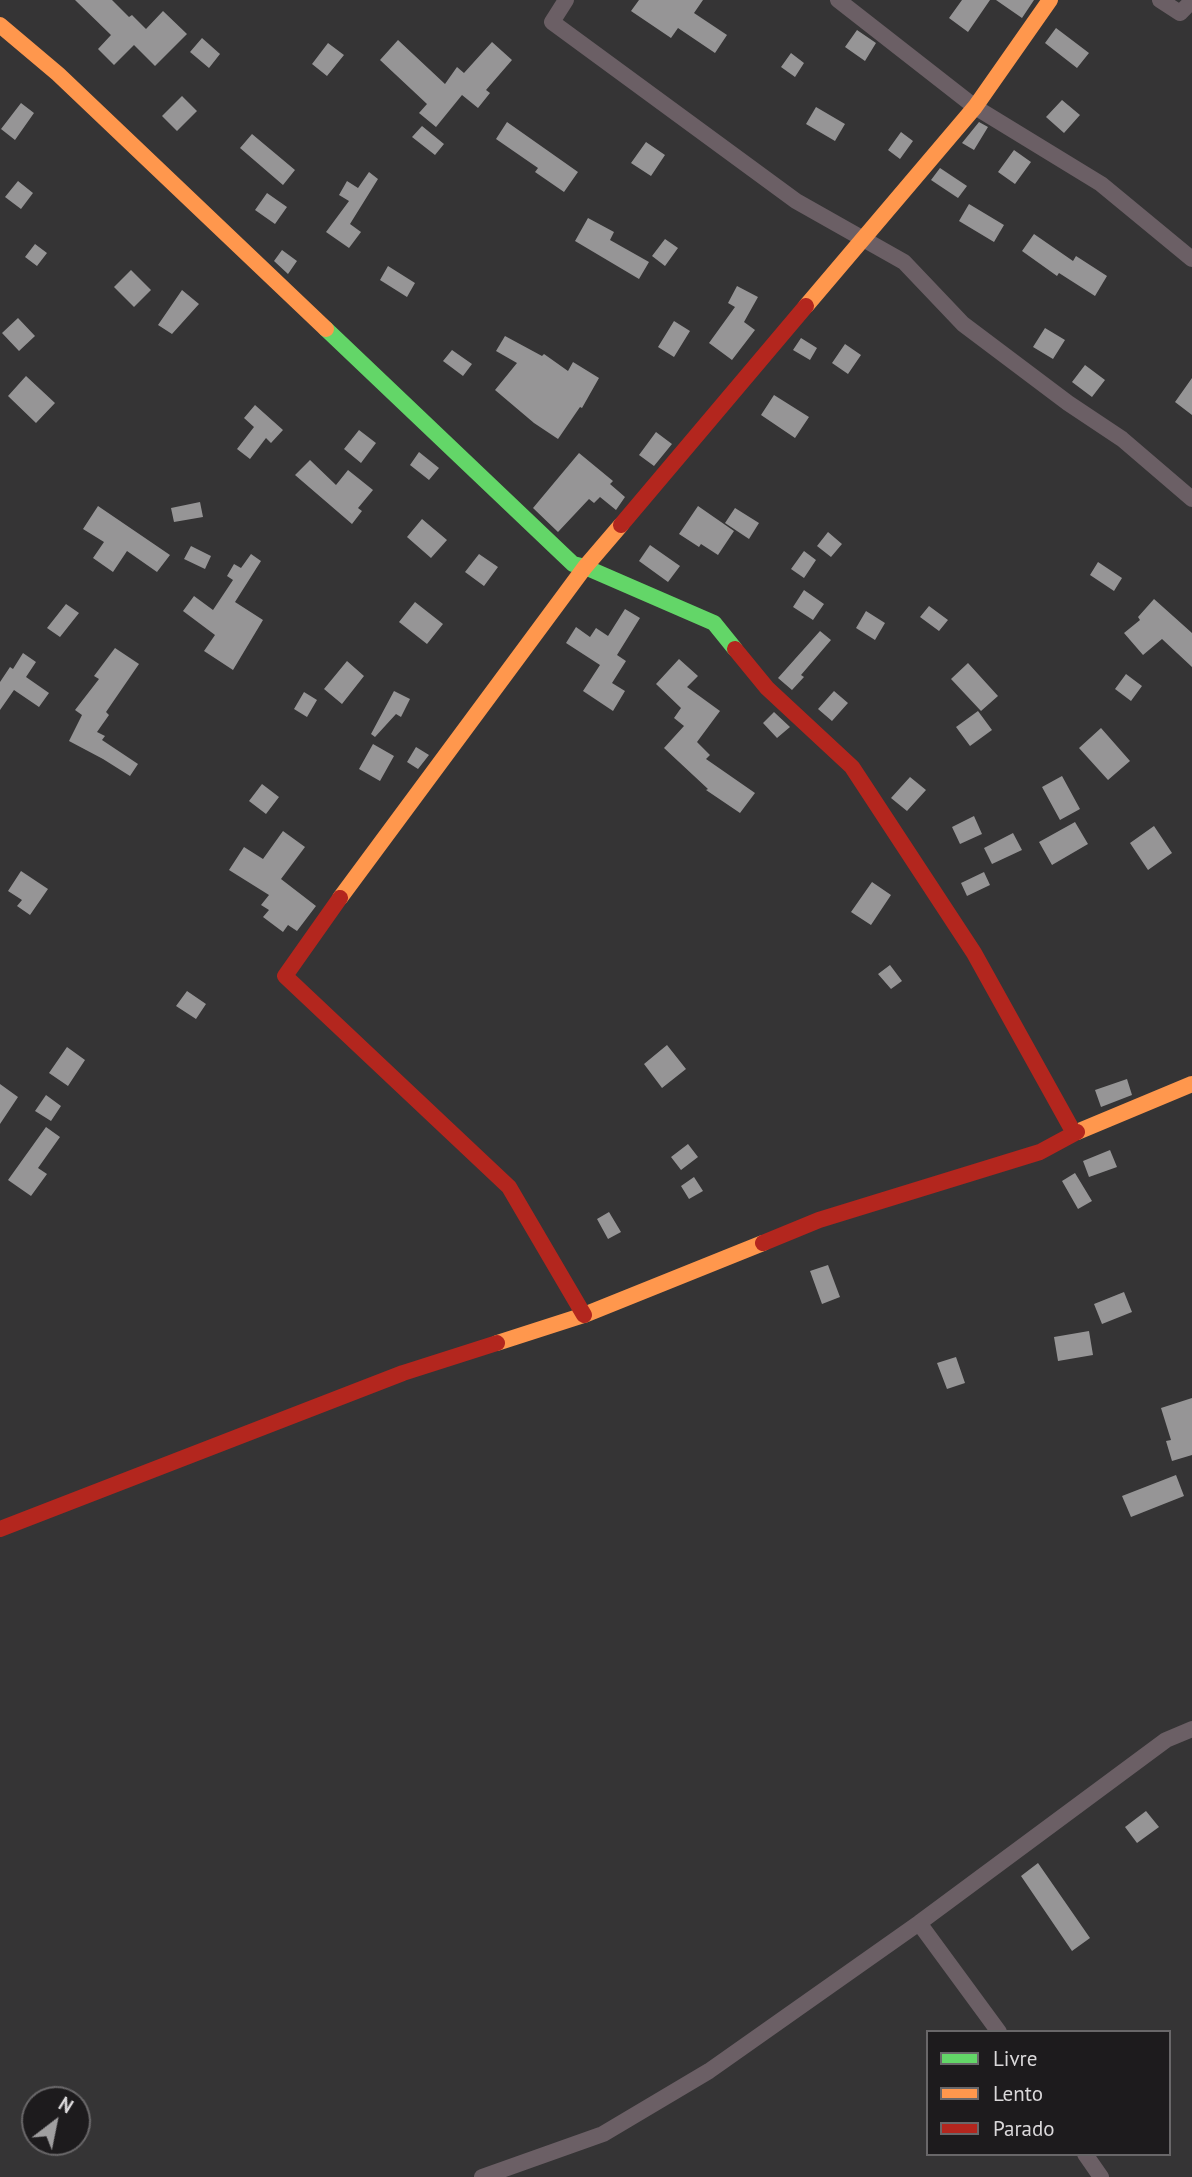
<!DOCTYPE html>
<style>
body{margin:0}
#map{position:relative;width:1192px;height:2177px;overflow:hidden;background:#353435;font-family:"PT Sans",sans-serif}
canvas{display:block}
.legend{position:absolute;left:926px;top:2030px;width:245px;height:126px;box-sizing:border-box;background:#1d1b1d;border:2px solid #696769;margin:0;padding:9px 12px;list-style:none;font-size:21px;color:#dad8da}
.legend li{display:flex;align-items:center;gap:14px;height:35px}
.legend b{width:35px;border:2px solid #696769}
.north{position:absolute;left:21px;top:2086px;width:70px;height:70px;box-sizing:border-box;background:#1d1b1d;border:2px solid #696769;border-radius:50%;rotate:32deg;font-size:19px;font-weight:700;line-height:28px;text-align:center;color:#dad8da}
.north::after{content:'';display:block;margin:auto;width:24px;height:32px;background:#a09fa0;clip-path:polygon(50% 0,100% 100%,50% 72%,0 100%)}
</style>
<div id="map">
<canvas width="1192" height="2177"></canvas>
<ul class="legend">
<li><b style="height:9px;background:#63d668"></b>Livre</li>
<li><b style="height:9px;background:#ff974d"></b>Lento</li>
<li><b style="height:9px;background:#b3261e"></b>Parado</li>
</ul>
<div class="north">N</div>
</div>
<script>
const context = document.querySelector('canvas').getContext('2d');
context.lineJoin = 'round';
function paint(path, color) {
  context.fillStyle = color;
  context.fill(path, 'evenodd');
}
function stroke(path, color, width, dash) {
  context.strokeStyle = color;
  context.lineWidth = width;
  context.lineCap = dash ? 'butt' : 'round';
  context.setLineDash(dash || []);
  context.stroke(path);
}
const building = new Path2D(`
 M75,0h37l17,17 3,-2 14,14 17,-18 24,23 -32,32 -21,-21 -20,20 -16,-16 13,-14z
 M639,0h64l-9,13 33,22 -12,18 -37,-25 -7,10 -40,-27z
 M962,0h28l-22,32 -19,-14z
 M996,0h38l-12,18z
 M1056,28l33,25 -12,15 -32,-25z
 M857,30l19,13 -11,18 -20,-14z
 M202,38l18,16 -11,14 -19,-16z
 M398,40l47,44 12,-17 7,6 28,-31 20,18 -26,30 4,3 -12,15 -16,-13 -26,32 -17,-14 8,-9 -47,-44z
 M328,43l16,12 -17,21 -15,-12z
 M791,53l13,10 -9,14 -14,-10z
 M182,96l15,15 -20,20 -15,-15z
 M1062,100l18,15 -16,18 -18,-16z
 M21,103l13,10 -19,27 -14,-11z
 M816,107l29,17 -10,17 -29,-17z
 M507,122l71,50 -14,20 -29,-20 3,-4 -42,-29z
 M979,122l9,5 -14,23 -12,-7z
 M422,126l22,18 -9,11 -23,-18z
 M901,132l12,9 -13,18 -12,-9z
 M252,134l43,36 -12,15 -43,-37z
 M646,142l19,13 -14,21 -20,-13z
 M1014,150l17,12 -16,22 -17,-12z
 M940,168l27,18 -9,12 -27,-18z
 M369,172l9,7 -28,45 11,8 -12,16 -23,-16 23,-31 -10,-6 8,-14 11,7z
 M18,181l15,12 -12,16 -16,-12z
 M267,193l20,14 -12,17 -20,-14z
 M969,204l35,21 -10,17 -35,-21z
 M588,218l26,14 -4,8 39,22 -10,17 -64,-38z
 M1034,234l39,27 3,-5 31,20 -12,20 -36,-23 -2,3 -35,-25z
 M665,239l13,9 -13,18 -13,-10z
 M35,244l12,9 -10,13 -12,-9z
 M282,250l15,11 -9,13 -14,-13z
 M388,266l27,17 -8,14 -27,-17z
 M131,270l20,20 -17,17 -20,-20z
 M737,286l21,11 -14,25 11,8 -23,30 -23,-17 26,-36 -7,-4z
 M182,290l17,14 -27,30 -14,-9z
 M18,318l17,18 -16,15 -17,-18z
 M674,321l16,10 -16,26 -16,-10z
 M1045,328l20,12 -12,19 -20,-12z
 M505,336l37,20 2,-2 24,17 5,-9 26,16 -17,30 -2,-1 -22,32 -24,-16 -39,-33 22,-27 -21,-12z
 M801,338l16,10 -7,12 -17,-10z
 M845,344l16,11 -13,19 -16,-11z
 M452,350l20,14 -9,12 -20,-15z
 M1085,365l20,15 -13,17 -20,-15z
 M26,376l29,27 -19,20 -28,-27z
 M1192,378v37l-17,-13z
 M774,395l35,22 -14,21 -34,-23z
 M255,405l28,25 -12,13 -5,-5 -16,21 -13,-10 17,-22 -10,-9z
 M359,430l17,13 -15,20 -17,-14z
 M656,432l16,12 -18,22 -15,-11z
 M419,452l20,16 -10,12 -19,-15z
 M579,453l34,28 -3,3 15,13 -9,13 -16,-13 -6,6 -5,-4 -31,33 -25,-24z
 M310,460l26,25 12,-15 25,20 -15,18 4,3 -10,13 -57,-49z
 M200,502l3,15 -29,5 -3,-14z
 M98,506l72,49 -13,17 -30,-21 -14,21 -20,-14 11,-16 -21,-13z
 M698,506l36,25 -16,24 -17,-11 -2,3 -20,-13z
 M735,508l24,15 -10,16 -24,-16z
 M422,519l25,21 -16,18 -24,-21z
 M828,532l14,12 -11,13 -14,-11z
 M650,545l30,21 -12,16 -29,-21z
 M191,546l20,10 -6,13 -21,-10z
 M804,551l12,9 -12,18 -13,-9z
 M251,554l10,7 -26,41 28,18 -30,50 -29,-19 11,-16 -32,-24 11,-15 19,14 20,-30 -6,-4 7,-12 7,4z
 M479,554l19,13 -14,19 -19,-14z
 M1098,562l24,16 -8,13 -24,-16z
 M804,590l20,14 -11,16 -20,-13z
 M1154,599l38,34v34l-30,-28 -19,16 -19,-22 16,-13 -2,-3z
 M415,602l28,22 -16,20 -28,-22z
 M66,604l13,9 -19,24 -13,-9z
 M929,606l19,14 -9,11 -19,-14z
 M625,609l15,9 -23,37 9,6 -14,22 13,8 -12,20 -30,-20 17,-26 -34,-22 10,-16 14,10 6,-9 12,8z
 M866,611l19,12 -10,17 -19,-12z
 M820,631l11,9 -30,35 3,2 -12,13 -14,-12z
 M115,648l24,16 -33,48 3,3 -12,17 8,4 -3,4 36,24 -8,12 -27,-17 -34,-18 13,-26 -7,-5 24,-31 -5,-3z
 M23,653l13,9 -10,15 23,16 -10,14 -25,-17 -14,20v-28l10,-15 3,2z
 M679,659l19,17 -11,11 33,24 -23,31 13,13 -4,4 49,34 -15,20 -34,-23 2,-1 -44,-41 20,-22 -10,-8 7,-10 -25,-24z
 M347,661l17,15 -22,28 -18,-15z
 M968,663l30,33 -17,15 -30,-32z
 M1126,674l16,12 -11,15 -16,-12z
 M394,691l16,8 -9,18 -5,-3 -21,23 -4,-3z
 M834,691l14,12 -16,18 -14,-12z
 M304,692l13,8 -10,17 -13,-8z
 M978,711l14,19 -22,16 -14,-19z
 M774,712l16,15 -13,11 -14,-15z
 M1101,728l29,33 -22,19 -29,-32z
 M373,744l21,12 -14,25 -21,-12z
 M416,747l13,8 -11,14 -11,-7z
 M1062,776l18,33 -20,11 -18,-33z
 M910,777l16,13 -19,21 -16,-13z
 M262,784l17,13 -13,17 -17,-13z
 M974,816l8,18 -22,10 -8,-17z
 M1075,822l13,22 -36,21 -13,-23z
 M1154,826l18,27 -24,17 -18,-27z
 M283,831l22,16 -24,32 35,27 -19,25 -9,-6 -5,7 -20,-15 6,-7 -8,-5 8,-10 -40,-25 15,-23 19,12z
 M1013,833l9,17 -30,14 -8,-16z
 M21,871l27,18 -18,26 -13,-9 5,-6 -14,-9z
 M984,872l6,13 -23,11 -6,-13z
 M872,882l19,13 -20,30 -20,-13z
 M890,965l12,16 -11,8 -13,-15z
 M187,991l19,13 -10,15 -20,-13z
 M667,1045l19,24 -24,19 -18,-24z
 M67,1047l18,13 -17,26 -19,-13z
 M1127,1079l5,16 -31,12 -6,-17z
 M0,1084l18,13 -18,27z
 M46,1095l15,11 -10,15 -16,-10z
 M46,1127l14,10 -22,31 9,6 -16,22 -23,-16z
 M688,1144l10,13 -17,13 -10,-13z
 M1110,1150l7,17 -28,10 -6,-16z
 M1075,1173l17,28 -14,8 -16,-28z
 M694,1177l9,14 -14,8 -8,-13z
 M609,1212l12,20 -13,7 -11,-20z
 M828,1265l12,32 -18,7 -12,-33z
 M1124,1292l8,20 -30,12 -8,-20z
 M1089,1331l4,24 -35,6 -4,-24z
 M956,1357l9,26 -18,6 -10,-26z
 M1192,1398v57l-20,6 -6,-20 5,-1 -10,-32z
 M1176,1475l8,21 -53,21 -9,-21z
 M1146,1811l13,16 -22,16 -12,-16z
 M1038,1863l52,75 -18,13 -51,-75z`);
const street = new Path2D(`
 M566,0l-14,22 244,179 108,61 59,62 105,79 54,36 70,60
 M838,0l137,107 126,77 91,75
 M1160,0l20,13 12,-12
 M919,1923l80,109
 M1085,2154l16,23
 M482,2177l121,-43 106,-63 210,-148 247,-183 26,-11`);
const fast = new Path2D(`
 M326,329l247,235 12,3 129,56 21,26`);
const slow = new Path2D(`
 M0,25l58,49 268,255
 M806,306l169,-199 75,-107
 M340,898l245,-331 36,-42
 M1077,1132l115,-48
 M497,1343l87,-28 179,-72`);
const jam = new Path2D(`
 M621,525l185,-219
 M735,649l32,39 85,79 122,186 100,180
 M340,898l-55,78 224,211 75,128
 M763,1243l56,-23 221,-68 37,-20
 M0,1529l403,-156 94,-30`);
paint(building, '#969596');
stroke(street, '#6b5f65', 16);
stroke(fast, '#63d668', 16);
stroke(slow, '#ff974d', 16);
stroke(jam, '#b3261e', 16);
</script>
